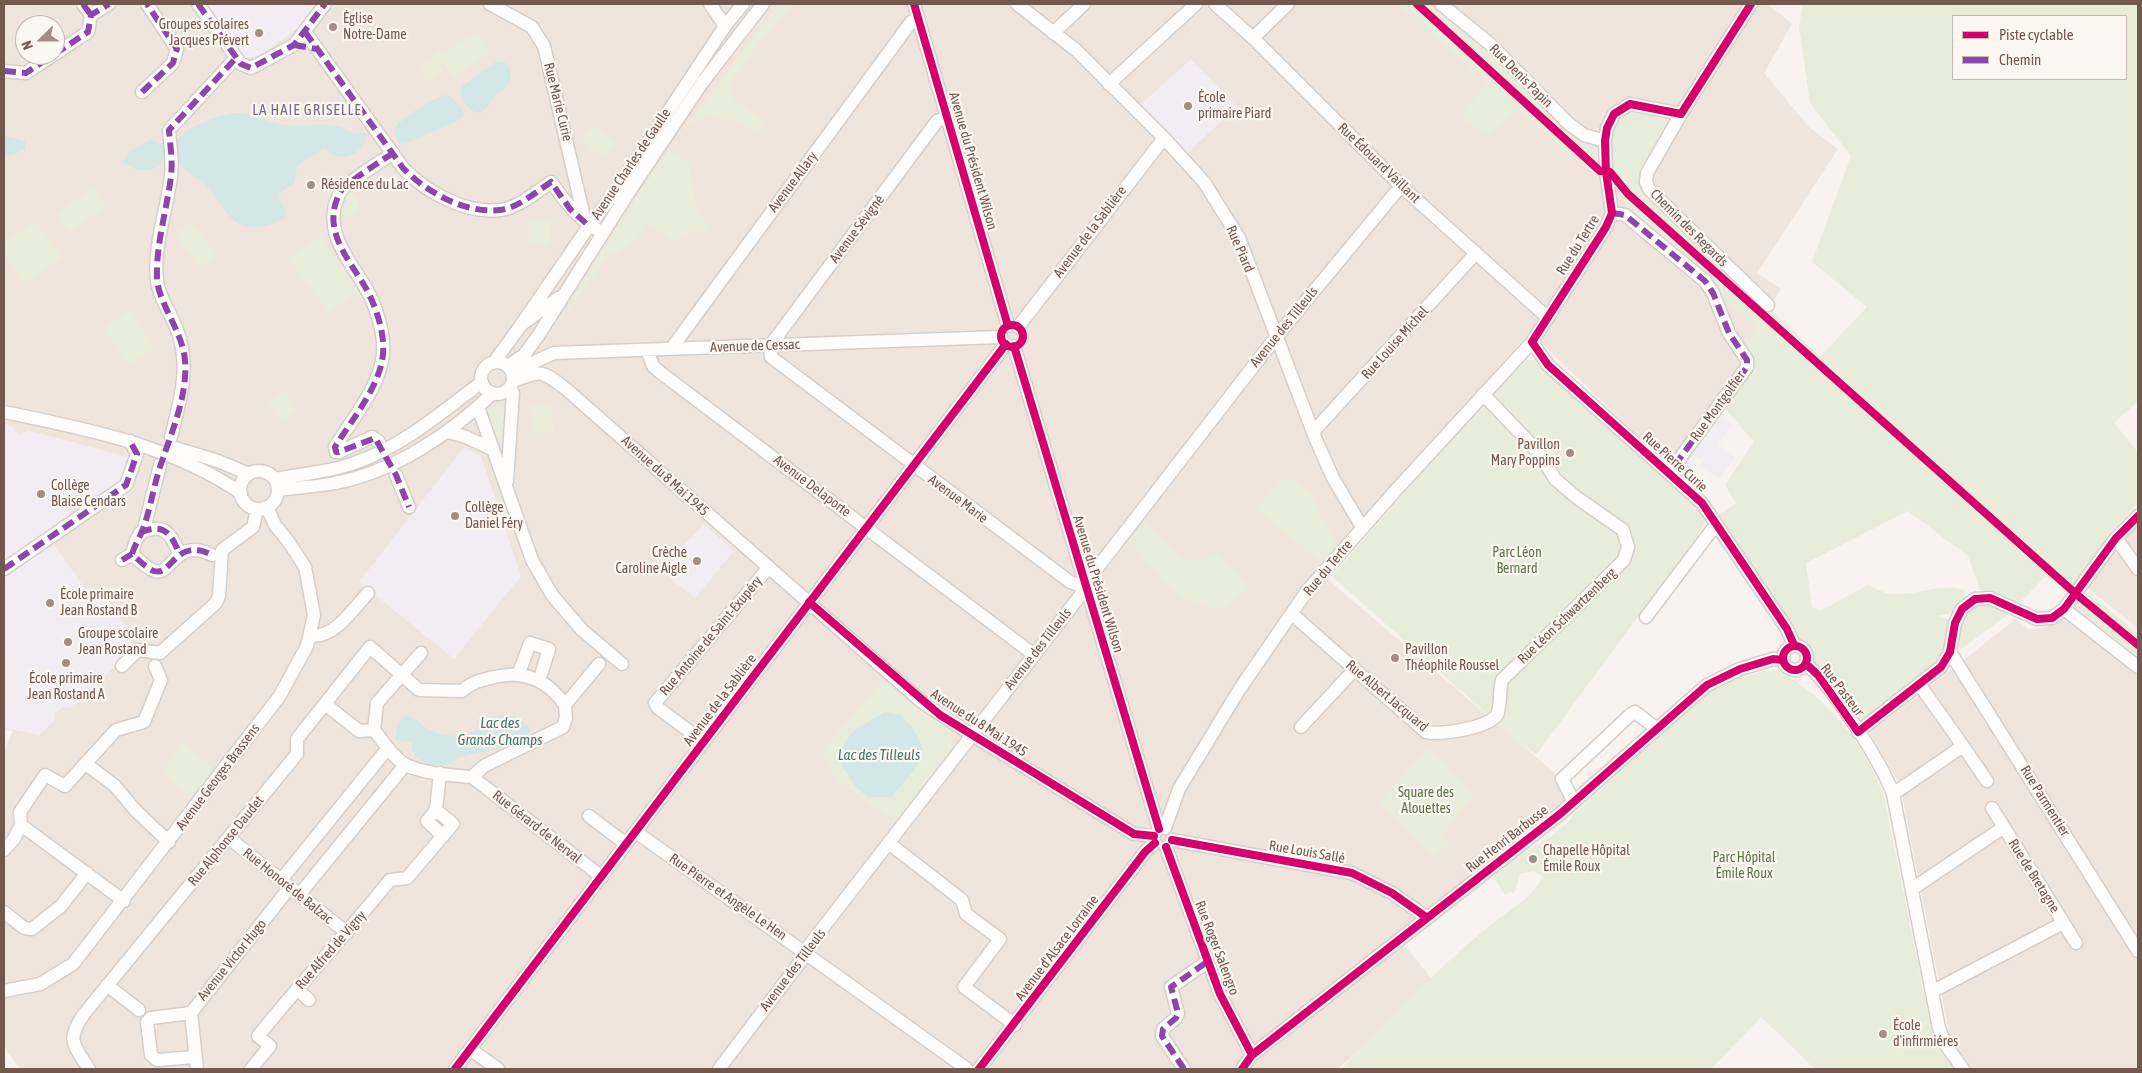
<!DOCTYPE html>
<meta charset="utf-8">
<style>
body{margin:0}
#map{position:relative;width:2142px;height:1073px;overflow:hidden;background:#f8f3ee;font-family:"Asap Condensed",sans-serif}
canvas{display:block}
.frame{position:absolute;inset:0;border:5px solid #735850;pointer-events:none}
.legend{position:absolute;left:1952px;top:15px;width:175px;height:65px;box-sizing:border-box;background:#fdf7f1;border:1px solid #c6b7b1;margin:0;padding:6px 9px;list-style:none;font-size:15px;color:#735850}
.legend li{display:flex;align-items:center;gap:10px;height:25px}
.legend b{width:25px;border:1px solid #c6b7b1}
.north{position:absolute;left:15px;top:15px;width:50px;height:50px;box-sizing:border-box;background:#fdf7f1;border:1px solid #c6b7b1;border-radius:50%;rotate:248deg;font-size:14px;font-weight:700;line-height:20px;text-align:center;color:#735850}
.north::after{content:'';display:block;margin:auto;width:18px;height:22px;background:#a28e87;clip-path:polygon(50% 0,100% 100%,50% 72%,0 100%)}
</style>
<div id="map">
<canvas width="2142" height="1073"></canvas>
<div class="frame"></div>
<ul class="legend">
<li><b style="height:6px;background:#d6006c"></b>Piste cyclable</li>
<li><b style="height:6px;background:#8e44ad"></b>Chemin</li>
</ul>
<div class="north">N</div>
</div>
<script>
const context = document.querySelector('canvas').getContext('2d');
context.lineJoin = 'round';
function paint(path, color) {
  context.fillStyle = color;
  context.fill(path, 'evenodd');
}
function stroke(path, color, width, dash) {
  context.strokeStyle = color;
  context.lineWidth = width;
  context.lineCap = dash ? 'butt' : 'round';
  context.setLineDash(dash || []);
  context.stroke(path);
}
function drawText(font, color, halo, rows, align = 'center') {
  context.font = font + ' "Asap Condensed",sans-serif';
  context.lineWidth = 4.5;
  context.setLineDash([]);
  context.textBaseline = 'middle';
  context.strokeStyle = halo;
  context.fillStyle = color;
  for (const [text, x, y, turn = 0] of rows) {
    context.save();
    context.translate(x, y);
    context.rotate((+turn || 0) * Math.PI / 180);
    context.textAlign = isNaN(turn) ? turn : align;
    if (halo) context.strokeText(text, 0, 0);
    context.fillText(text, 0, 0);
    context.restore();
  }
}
const residential = new Path2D(`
 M4,4h1764l24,20 -28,49 45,54 29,22 -81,124 24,16 -40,65 2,9 -72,104 -141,-135 -212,239 238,203 20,26 -180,135 39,48 -97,86h-99l-2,-2 -2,2h-1214l-17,-21v-298l9,-19 -9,-2zM25,25h30v30h-30z
 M2138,521v107l-53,-42z
 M2016,619l12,10 15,-1 22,-9 73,57v393h-166l-22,-31 -50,-253 -30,-52z`);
const education = new Path2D(`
 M206,4h113l-13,18 -47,35 -15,1z
 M1191,59l46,48 -51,47 -46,-49z
 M1715,417l5,3 2,-3 11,8 -15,20 17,13 -16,21 -19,-14 2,-4 -5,-4 -7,12 -9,-7z
 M4,424l8,2 7,10 8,-6 101,27 -4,22 -21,17 -22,-4 -16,12 6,11 -67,46z
 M464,447l17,9 40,120 -67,83 -95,-77z
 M704,524l30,27 -39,47 -36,-28z
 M51,541l36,50h14l31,44 -2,14 -6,9 -54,50 -7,-1 -9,7 1,6 -15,15 -36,-7v-150l6,-10z`);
const green = new Path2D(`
 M778,4h17l-34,37 -32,43c-2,18 26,28 37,38l-8,10 -22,-10 -27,-7 -23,12z
 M1397,4h39l150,137 12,6 4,35 -84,-73 -28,25 -25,-12 -2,-6 4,-10 21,-23z
 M1803,4h335v397l-24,22 24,29v51l-28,29 -40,59 -24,-15 -28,28 -38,-15 -12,-33 -60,-45 -102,52 6,44 8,4 48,-26c6,2 12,6 18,8 25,6 52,-11 78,-3l2,7 -14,17 -15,1 18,8 -5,29 -92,80c-26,-33 -56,-65 -68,-105l-72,-111 18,-13 -11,-18 29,-43 -31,-36 31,-41 -10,-19 13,-18 -130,-119 2,-20 -16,-13c-3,-17 -10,-46 4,-59 4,-3 10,-6 14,-8l37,11 3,6 -31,56 180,175 47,-50 -55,-45 39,-106 -41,-53 -11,-77zM1953,16h173v63h-173z
 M476,32l14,21 -36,24 -10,-14 -4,2 4,6 -16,11 -9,-14 15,-10 -1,-3 6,-5 3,4z
 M593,125l23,18 -12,15 -23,-18z
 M669,149l20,13c3,27 6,47 22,69h-15l-22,10 -27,-18 -10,16 -21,15 -5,-1 -61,82 94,-151z
 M93,187l13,19 -37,26 -12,-19z
 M348,189l9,9 2,10 -10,9 -7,2 -2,-13 7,-11 -3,-3z
 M535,219l16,3 -1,21 -3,2 -18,-4v-19z
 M35,221l27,36 -38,27 -20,-29v-12z
 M192,222l25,33 -17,13 -25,-34z
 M321,236l37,55 -30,21 -40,-54z
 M130,311l25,37 -26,18 -25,-38z
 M1520,360h14l168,152 2,11 -5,11 -163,221 -8,-7 -3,3 -27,-27 -166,-148z
 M284,391l13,20 -16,11 -13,-20z
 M505,398l3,4 -5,50 -3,2 -14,-43z
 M550,403l4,29 -20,2 -4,-28z
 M1283,478l8,1 20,14 7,19 19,33 -15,18 -66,-54z
 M1145,523l38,36 17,1 17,-6 32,33 -23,20 -13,2c-8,-6 -17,-5 -26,-9 -21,-10 -42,-43 -58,-60z
 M2088,592l50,42v22l-62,-47z
 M1982,604h11l17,9 -50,37c-5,-21 2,-37 22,-46z
 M1776,670c49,24 90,75 108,127l47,231 28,41h-144l-54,-52 -50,52h-370c50,-50 99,-105 155,-148 13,-10 43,-29 46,-45l-8,-5 -14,3 -6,20 -4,-2 -5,3 -15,-24 30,-20 3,2 30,-18 19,-17 -1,-2 145,-129c20,-7 38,-16 60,-17z
 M883,680l67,51 2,16 -52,70 -13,-1 -43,-31 -6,-2 -17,-31z
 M181,741l33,28 -24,30 -27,-27z
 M1429,747l45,48 -31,39 6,11 -16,12 -54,-55z`);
const water = new Path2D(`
 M496,62l10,1 4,5c3,23 -9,19 -17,30 -3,6 -7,10 -13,15 -11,-1 -21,-15 -19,-26z
 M447,95c9,3 13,11 17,20l-3,4 -54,24 -7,1 -6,-12c-1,-10 42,-36 53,-37z
 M232,113c19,-1 35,9 53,12 17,2 34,-2 51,1 15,2 12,10 28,6l3,7c-5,11 -20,23 -33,16 -4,-3 -5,-5 -10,-6l-23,13 -5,8 -1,12 -16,12 1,8 6,8 -2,8c-11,7 -26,12 -39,8 -17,-4 -23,-23 -34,-35 -8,-10 -20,-15 -29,-25 -29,-32 29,-47 50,-53z
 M4,136l21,5v8l-12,6 -9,1z
 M152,139l13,8c4,25 -23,28 -40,17l-2,-3 8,-10z
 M885,712l16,3c37,41 20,45 -9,82h-24l-13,-11 -15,-24 5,-20 9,-12z
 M501,715l16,2 13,11v4c-19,18 -39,17 -62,23 -12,3 -20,12 -33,10 -8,0 -16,-5 -21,-10l-3,-13 -16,-2 3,-17 7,-7c10,0 13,6 20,11 11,8 25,10 38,8 14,-2 24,-16 38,-20z`);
const minor = new Path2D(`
 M83,4l8,11
 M198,4l43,60 10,4 43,-23 31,-41
 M490,4l42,23 12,19 40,171 4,6
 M710,4l15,22
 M914,4l94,322
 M1017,4l59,46 88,88 40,44 35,56 77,202 17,38 29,49
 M1215,4l38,34 148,148 146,131
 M1441,4l49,40 78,79 16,12 21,6
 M305,32l98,136c23,24 62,46 97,42 18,-2 36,-18 51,-28 15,21 28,38 52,51
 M1053,33l31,-29
 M1253,38l35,-34
 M55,54l33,-22 3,-17 18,-11
 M4,71l22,2 27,-18
 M1109,84l87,-80
 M142,92l31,-29 4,-14 -30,-45
 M1681,114l-34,59 -1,9 3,7 119,116
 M947,117l-10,4 -167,225 1,11 299,225 16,6
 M1612,213l13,2 80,66 8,12 16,40 18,27v7l-78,106
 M521,325l68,-99 24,-31 112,-169 18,-22
 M1018,327l146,-189
 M1532,342l16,23 154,138 85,126 7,16
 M1014,346l145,483
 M671,349l240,-327 7,-2
 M647,350l6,16 8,7 372,281
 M494,362l27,-37 37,-27
 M481 378a16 16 0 1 1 32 0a16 16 0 1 1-32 0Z
 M508,366l16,-11 14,-19 91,-144 73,-109 61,-79
 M512,372l42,-19 447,-16
 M513,381c30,-11 28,-11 53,8l356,313 50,33 162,99 20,2
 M478,407l54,153 20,35 30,35 40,34
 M4,412c82,17 167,33 237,81
 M448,432l18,5 26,12
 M1313,432l163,-179
 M171,437c9,-36 20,-71 6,-107 -6,-17 -18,-32 -20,-49 -4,-36 10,-70 14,-105 2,-15 -1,-31 -2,-46l67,-72
 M379,442l-7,-5 -33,15h-3l-1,-5c17,-28 45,-60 48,-93 2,-22 -8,-51 -19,-69 -17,-28 -44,-58 -23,-94 5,-8 42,-31 52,-38
 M172,447l46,14 31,13
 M240 490a19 19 0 1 1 38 0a19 19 0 1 1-38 0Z
 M396,475l13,32
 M275,479c27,-5 56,-7 82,-17 46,-16 86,-51 125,-80
 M507,481l6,-88 -3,-5
 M278,490c19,-3 38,-3 57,-7 59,-11 115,-49 158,-90
 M140,533c23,-11 31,0 39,20
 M2116,538l22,31
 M132,554l4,-14 8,-11 16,-64
 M122,560l10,-6c6,5 14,14 22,17 18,6 21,-35 58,-16
 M4,569l122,-84 11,-31 -7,-13
 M2064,609l74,58
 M1292,614l134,118c16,3 61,-4 71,-17 4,-7 2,-25 5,-35l122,-120 4,-13 -5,-17 -47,-33 -21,-18 -15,-25 -57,-60
 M1646,617l65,-86 7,-5
 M311,636c25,1 41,-26 57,-43
 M1783 658a12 12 0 1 1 24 0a12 12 0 1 1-24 0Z
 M1950,652l188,299
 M421,653l-44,50 -3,27c9,11 19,28 32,35 19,9 45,10 66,12l12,-11 79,-39 3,-9 -1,-13 34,-41
 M1806,664c26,22 75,97 87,130l46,234 7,17 17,24
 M122,666l16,-16 22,3 56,-50 3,-7 3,-46 31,-23 4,-18
 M519,673l11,-30 19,6 -10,32
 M325,704l34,27 15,-1
 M1301,727l54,-58
 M1858,732l83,-65 9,-15 5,-29 7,-14 13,-10 15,-1 47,21 15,-1 12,-9 52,-71 22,-22
 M704,742l-46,-34 -3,-5 114,-136
 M1963,746l24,35
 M86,764l29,22 21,25 33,31
 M472,777l130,100
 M1893,794l70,-48 -44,-62
 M1574,802l-12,-23 68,-64 5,-3 22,17
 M1992,808l84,135
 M436,810l-9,11 16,15
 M589,816l37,28
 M21,825l103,76
 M1165,828l14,-39 60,-99 68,-99 90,-102 135,-147 74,-115 6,-14 -6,-41 -1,-31 2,-13 7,-14 16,-10 51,10 70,-110
 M636,832l331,237
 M229,838l118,95
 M1172,840l180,33 40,20 34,24
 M890,844l72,56 4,14 34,25 -36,48 51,38
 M1166,847l54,147 32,61
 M4,850l10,-11 7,-14 -1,-13 25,-37 20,11 51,-56 28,-8 17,-42 -6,-14
 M281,880l107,-132
 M1912,889l92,-62
 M299,895l106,-130
 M4,912l20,16 8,1 29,-23 26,-33
 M107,985l32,25
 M297,989l12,11
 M1932,989l7,-1 124,-65
 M4,991l36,-7 33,-20 206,-267 28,-51 7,-31 -9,-48 -17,-26 -13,-16 -8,-18
 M191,1013l-40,5 -4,4 4,33 6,5 38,-3
 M470,1049l28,20
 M89,1069c-16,-25 -23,-29 -5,-55l213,-260v-15l73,-92 49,43 43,1c10,-9 19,-11 32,-14 29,-7 53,2 71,28
 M197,1069l-6,-56 99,-126
 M251,1069l19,-23 -12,-10c43,-53 89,-103 132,-156l17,-2 46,-54 -17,-14 4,-37
 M455,1069l551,-725
 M719,1069l84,-111 5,-11 278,-359 5,-12 185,-239 125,-151
 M979,1069l166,-217 10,-9
 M1184,1069l-22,-33 1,-7 13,-11 2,-5 -7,-26 36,-25
 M1242,1069l10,-14 308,-241 147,-129 33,-16 33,-10 10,1`);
const quiet = new Path2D(`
 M83,4l8,11
 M198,4l43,60 10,4 43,-23 31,-41
 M305,32l98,136c23,24 62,46 97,42 18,-2 36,-18 51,-28l19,27 19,17
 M294,45l23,4
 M55,54l33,-22 3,-17 18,-11
 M4,71l22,2 27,-18
 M142,92l31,-29 4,-14 -30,-45
 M393,153c-10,7 -47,30 -52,38 -21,36 6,66 23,94 11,18 21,47 19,69 -3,33 -31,65 -48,93l1,5h3l36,-14 21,37 13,32
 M1612,213l13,2 80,66 8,12 16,40 18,27v7l-78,106
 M140,533c23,-11 31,0 39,20
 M132,554c3,-10 9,-18 12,-28 7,-20 10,-42 17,-62 11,-33 27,-69 24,-104 -3,-30 -27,-57 -28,-82 -1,-36 10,-68 14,-102 2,-15 -1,-31 -2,-46l67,-72
 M122,560l10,-6c6,5 14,14 22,17 18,6 21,-35 58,-16
 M4,569l122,-84 11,-31 -7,-13
 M1184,1069l-22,-33 1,-7 13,-11 2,-5 -7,-26 36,-25`);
const cycleway = new Path2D(`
 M914,4l94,322
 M1417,4l183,167 10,1 18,22 448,400 62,51
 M1751,4l-70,110 -51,-10 -16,10 -7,14 -2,13 1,31 6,41 -6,14 -74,115 16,23 154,138 85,126 7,16
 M1001 336a11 11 0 1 1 22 0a11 11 0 1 1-22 0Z
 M1014,346l145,483
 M809,602l131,113 194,119 20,2
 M1783 658a12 12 0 1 1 24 0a12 12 0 1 1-24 0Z
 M1806,664l12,11 40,57 83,-65 9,-15 5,-29 7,-14 13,-10 15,-1 47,21 15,-1 12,-9 52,-71 22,-22
 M1172,840l180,33 40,20 34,24
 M1166,847l54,147 32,61
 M455,1069l551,-725
 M979,1069l166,-217 10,-9
 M1242,1069l10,-14 308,-241 147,-129 33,-16 33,-10 10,1`);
const markers = [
 [333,27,5,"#a28e87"],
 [259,33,5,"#a28e87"],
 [1188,106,5,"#a28e87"],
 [311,185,5,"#a28e87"],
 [1570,453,5,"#a28e87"],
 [41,494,5,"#a28e87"],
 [455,516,5,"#a28e87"],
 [697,561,5,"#a28e87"],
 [50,603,5,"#a28e87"],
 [68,642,5,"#a28e87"],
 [1395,658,5,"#a28e87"],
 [66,663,5,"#a28e87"],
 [1533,859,5,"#a28e87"],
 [1883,1034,5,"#a28e87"]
];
const poiNames = [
 ["Église",343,19],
 ["Notre-Dame",343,35],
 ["Groupes scolaires",249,25,"right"],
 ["Jacques Prévert",249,41,"right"],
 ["École",1198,98],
 ["primaire Piard",1198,114],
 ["Résidence du Lac",321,185],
 ["Pavillon",1560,445,"right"],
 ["Mary Poppins",1560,461,"right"],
 ["Collège",51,486],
 ["Blaise Cendars",51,502],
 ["Collège",465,508],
 ["Daniel Féry",465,524],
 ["Crèche",687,553,"right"],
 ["Caroline Aigle",687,569,"right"],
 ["École primaire",60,595],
 ["Jean Rostand B",60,611],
 ["Groupe scolaire",78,634],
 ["Jean Rostand",78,650],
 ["Pavillon",1405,650],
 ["Théophile Roussel",1405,666],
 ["École primaire",66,679,"center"],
 ["Jean Rostand A",66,695,"center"],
 ["Chapelle Hôpital",1543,851],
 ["Émile Roux",1543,867],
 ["École",1893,1026],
 ["d'infirmiéres",1893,1042]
];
const streetNames = [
 ["Rue Denis Papin",1521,76,45],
 ["Rue Marie Curie",558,102,76],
 ["Avenue du Président Wilson",973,161,74],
 ["Rue Édouard Vaillant",1379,163,44],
 ["Avenue Charles de Gaulle",631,164,-56],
 ["Avenue Allary",793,182,-53],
 ["Chemin des Regards",1689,228,45],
 ["Avenue Sévigné",857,229,-53],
 ["Avenue de la Sablière",1090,232,-53],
 ["Rue du Tertre",1578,245,-58],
 ["Rue Piard",1240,249,66],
 ["Avenue des Tilleuls",1284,327,-51],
 ["Rue Louise Michel",1395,343,-48],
 ["Avenue de Cessac",755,346,-2],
 ["Rue Montgolfier",1718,406,-54],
 ["Rue Pierre Curie",1675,462,42],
 ["Avenue du 8 Mai 1945",665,476,42],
 ["Avenue Delaporte",812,486,37],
 ["Avenue Marie",958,499,37],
 ["Rue du Tertre",1328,568,-50],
 ["Avenue du Président Wilson",1098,584,73],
 ["Rue Léon Schwartzenberg",1567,616,-44],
 ["Rue Antoine de Saint-Exupéry",711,636,-50],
 ["Avenue des Tilleuls",1038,649,-52],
 ["Rue Pasteur",1842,690,53],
 ["Rue Albert Jacquard",1387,696,40],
 ["Avenue de la Sablière",720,700,-53],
 ["Avenue du 8 Mai 1945",979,723,33],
 ["Avenue Georges Brassens",218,777,-53],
 ["Rue Parmentier",2045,801,58],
 ["Rue Gérard de Nerval",537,827,38],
 ["Rue Henri Barbusse",1507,839,-38],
 ["Rue Alphonse Daudet",226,841,-51],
 ["Rue Louis Sallé",1307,852,10],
 ["Rue de Bretagne",2034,876,58],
 ["Rue Honoré de Balzac",288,886,39],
 ["Rue Pierre et Angèle Le Hen",728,897,35],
 ["Avenue d'Alsace Lorraine",1057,948,-53],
 ["Rue Roger Salengro",1217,948,69],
 ["Rue Alfred de Vigny",331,950,-49],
 ["Avenue Victor Hugo",232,960,-51],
 ["Avenue des Tilleuls",793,970,-53]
];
const parkNames = [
 ["Parc Léon",1517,553],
 ["Bernard",1517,569],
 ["Square des",1426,793],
 ["Alouettes",1426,809],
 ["Parc Hôpital",1744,858],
 ["Émile Roux",1744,874]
];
const neighbourhoodNames = [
 ["LA HAIE GRISELLE",307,110]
];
const waterNames = [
 ["Lac des",500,723],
 ["Grands Champs",500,740],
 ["Lac des Tilleuls",879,755]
];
paint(residential, '#efe5dd');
paint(education, '#f3ecf3');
paint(green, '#e8ecda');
paint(water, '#d2e7e6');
stroke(minor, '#d6ceca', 15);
stroke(minor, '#fefdfc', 12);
stroke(quiet, '#8e44ad', 6, [12, 6]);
stroke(cycleway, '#d6006c', 8);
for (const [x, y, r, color] of markers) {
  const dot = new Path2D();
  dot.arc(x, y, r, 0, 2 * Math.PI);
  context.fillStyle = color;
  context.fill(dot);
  stroke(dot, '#fdf7f1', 2);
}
drawText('14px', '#735850', '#fdf7f1', poiNames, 'left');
drawText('14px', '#735850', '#fdf7f1', streetNames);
drawText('14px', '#5e784a', '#fdf7f1', parkNames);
context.letterSpacing = '1px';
drawText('15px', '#7c688e', '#fdf7f1', neighbourhoodNames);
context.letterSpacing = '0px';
drawText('italic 15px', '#467576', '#fdf7f1', waterNames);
</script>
